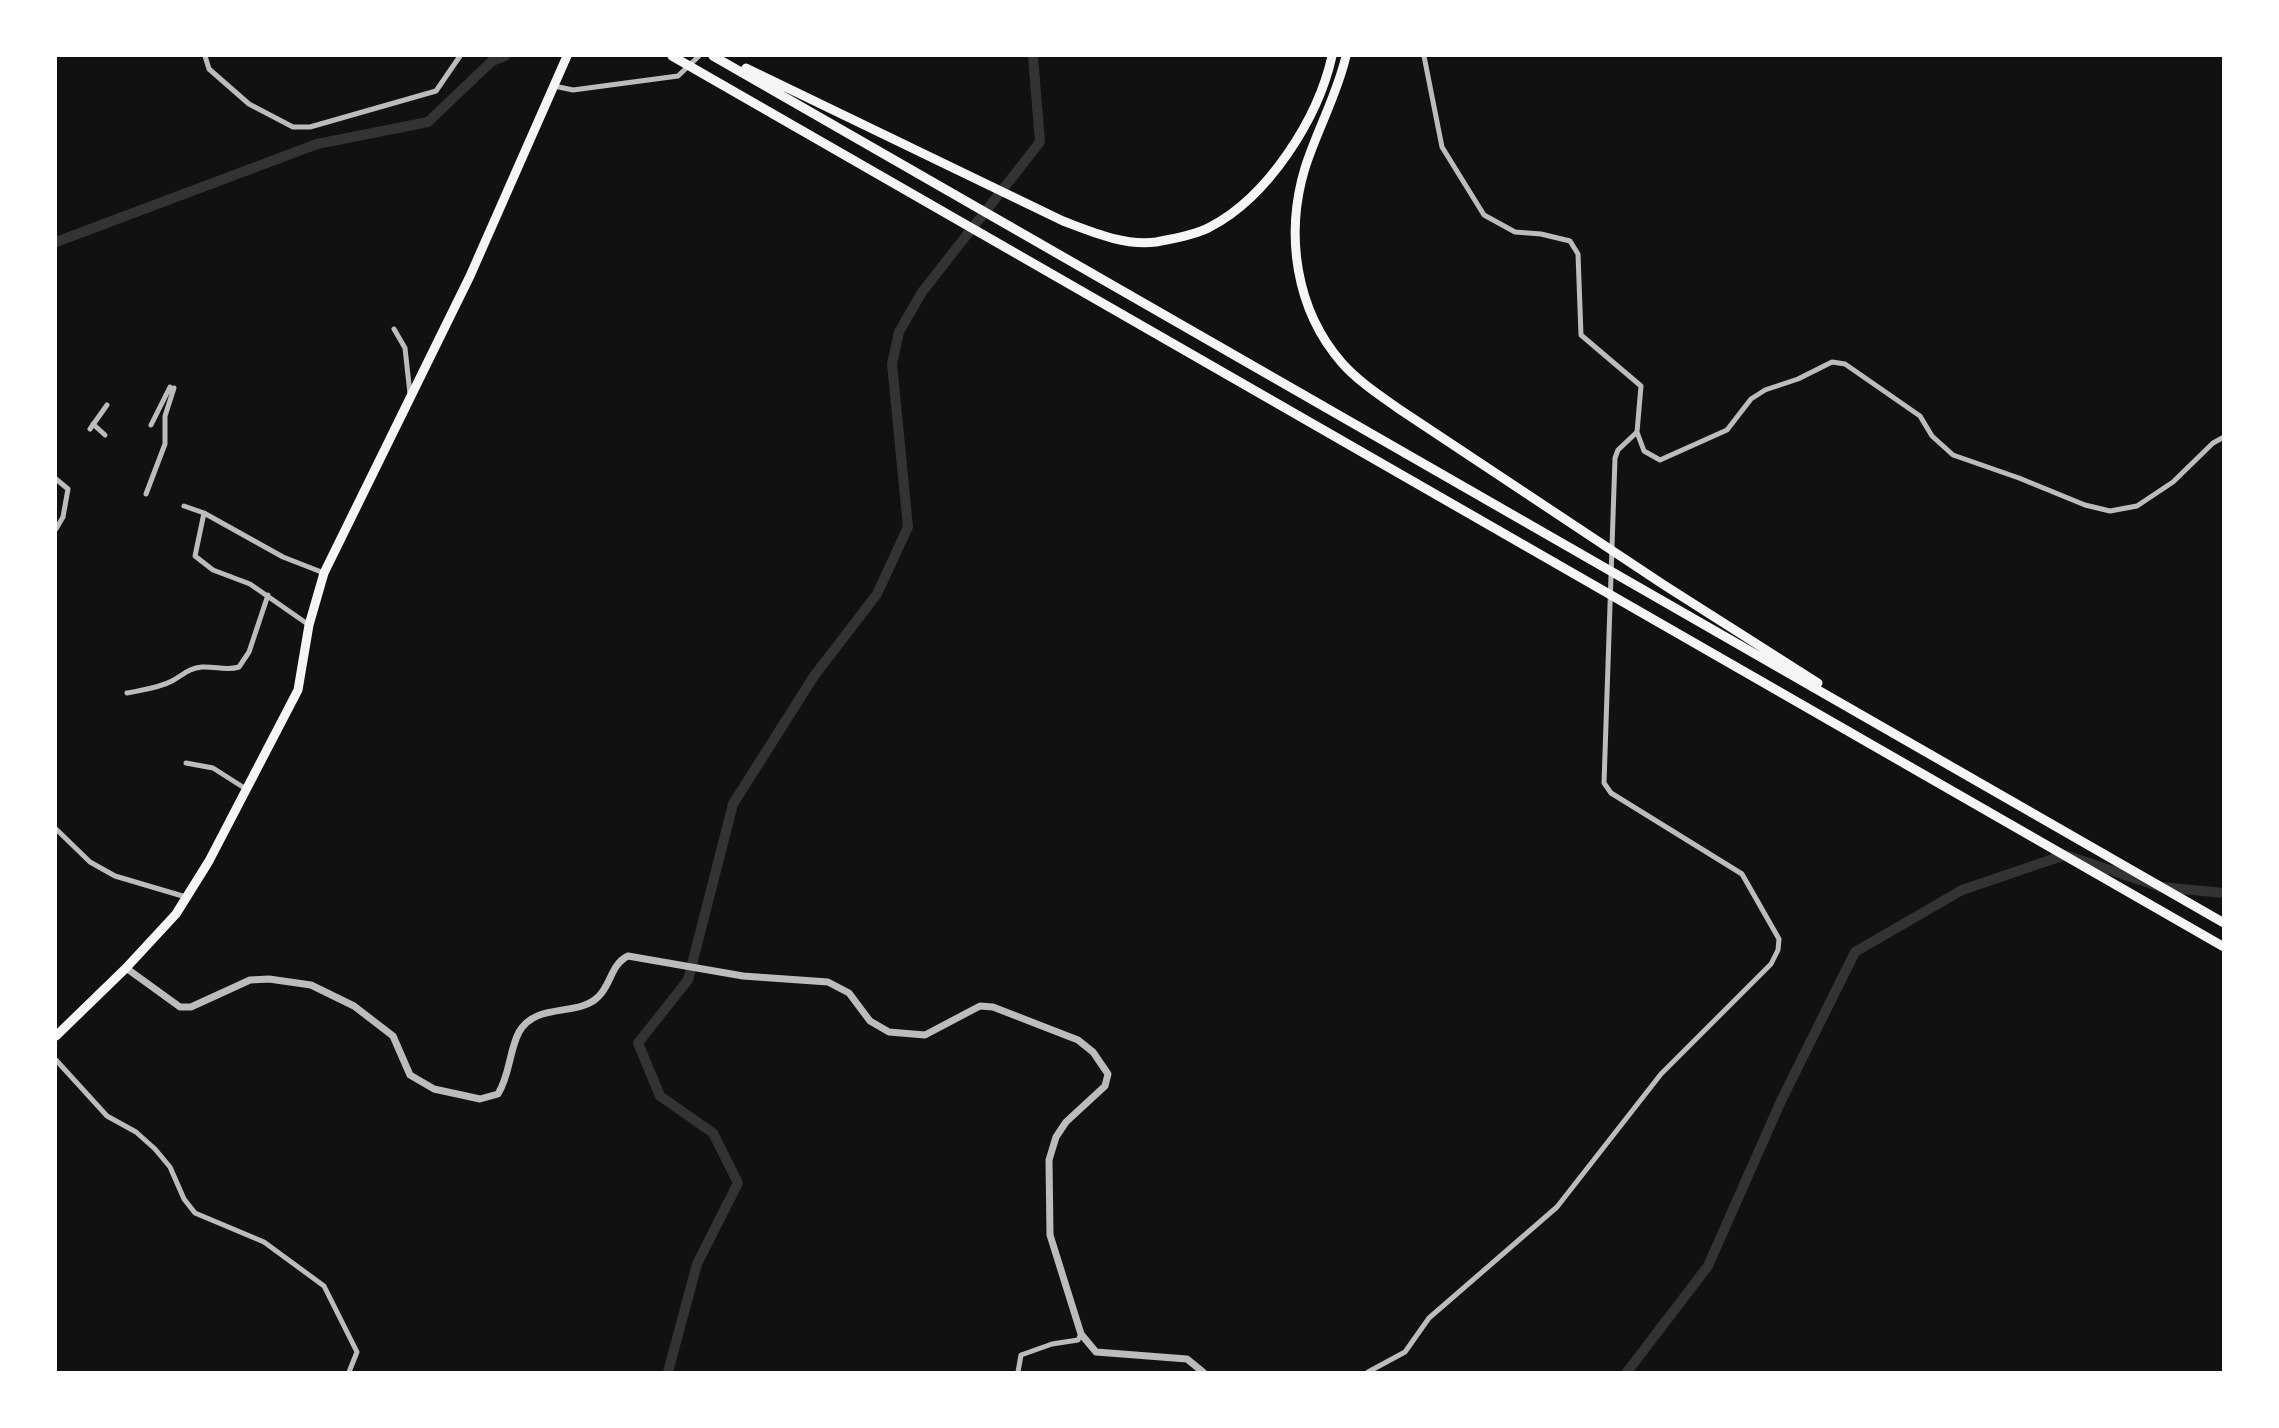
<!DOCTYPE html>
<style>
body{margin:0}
#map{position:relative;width:2279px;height:1428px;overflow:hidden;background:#111;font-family:Commissioner,sans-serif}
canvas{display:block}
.frame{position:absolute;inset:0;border:57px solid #fff;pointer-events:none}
</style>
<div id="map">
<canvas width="2279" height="1428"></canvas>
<div class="frame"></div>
</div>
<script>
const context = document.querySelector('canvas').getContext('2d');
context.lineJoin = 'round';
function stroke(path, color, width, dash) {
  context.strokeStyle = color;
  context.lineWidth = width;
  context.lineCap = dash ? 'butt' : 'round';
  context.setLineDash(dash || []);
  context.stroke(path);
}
const canal = new Path2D(`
 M56,242l261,-98 111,-22 64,-61 13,-5
 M668,1372l29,-108 41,-81 -25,-50 -53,-37 -22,-53 50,-63 45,-176 81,-128 63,-82 31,-67 -16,-163 7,-32 23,-40 118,-150 -7,-86
 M1627,1372l81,-106 73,-165 74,-149 107,-62 103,-35 96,32 63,6`);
const minor = new Path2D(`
 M205,56l4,13 40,35 44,23h17l126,-36 24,-35
 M1424,56l18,91 42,68 31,17 26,2 29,7 8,13 3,81 60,51 -4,46 7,19 16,9 67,-30 24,-31 14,-9 33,-11 34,-17 13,2 75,52 12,20 21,19 66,23 66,27 25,6 27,-5 36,-24 40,-39 11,-6
 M554,86l19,4 105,-14 21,-20
 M394,329l11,19 5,46
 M93,424l12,11
 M151,425l19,-38
 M90,429l17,-24
 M56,479l12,10 -5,28 -7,12
 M146,494l19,-50v-28l9,-28
 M184,506l20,7 -9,43 18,14 37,14 59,41
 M204,513l79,44 41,16
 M127,693c15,-3 32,-5 45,-12 11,-6 17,-13 30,-14 13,-1 24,4 37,0l10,-15 19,-57
 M186,763l27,5 33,21
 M56,829l34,33 25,14 71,21
 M56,1060l51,56 29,16 19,17 15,18 14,32 11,14 69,29 60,44 33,66 -8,20
 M1018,1372l3,-17 31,-11 26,-4 3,-6
 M1368,1372l37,-20 24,-34 128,-111 104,-133 110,-110 7,-14 1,-11 -37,-65 -131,-81 -7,-10 11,-325 3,-8 19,-18`);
const tertiary = new Path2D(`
 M126,968l54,39h11l59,-27 19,-1 42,6 43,21 39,30 17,39 24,14 46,10 18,-5c12,-19 11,-43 21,-62 17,-30 59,-15 79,-35 13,-12 13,-33 30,-41l115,20 85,6 21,11 21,28 19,11 36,3 55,-29 13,1 85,33 15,12 15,22 -3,12 -39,36 -10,15 -7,23 1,75 31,99 15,18 91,7 16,13`);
const trunk = new Path2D(`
 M56,1036l70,-68 50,-54 33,-53 89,-171 11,-65 15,-52 146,-297 97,-220`);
const motorway = new Path2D(`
 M672,56l1552,891
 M713,56l1511,867
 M1346,56c-9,39 -29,74 -41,112 -20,66 -10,141 37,195 16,18 37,32 57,46l265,176 154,98
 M746,68l317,153c29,11 61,25 93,21 16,-3 40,-7 54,-15 58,-30 108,-108 122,-171`);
stroke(canal, '#333', 10);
stroke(minor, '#bcbcbc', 5);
stroke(tertiary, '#bcbcbc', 7);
stroke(trunk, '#f5f5f5', 9);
stroke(motorway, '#f5f5f5', 9);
</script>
